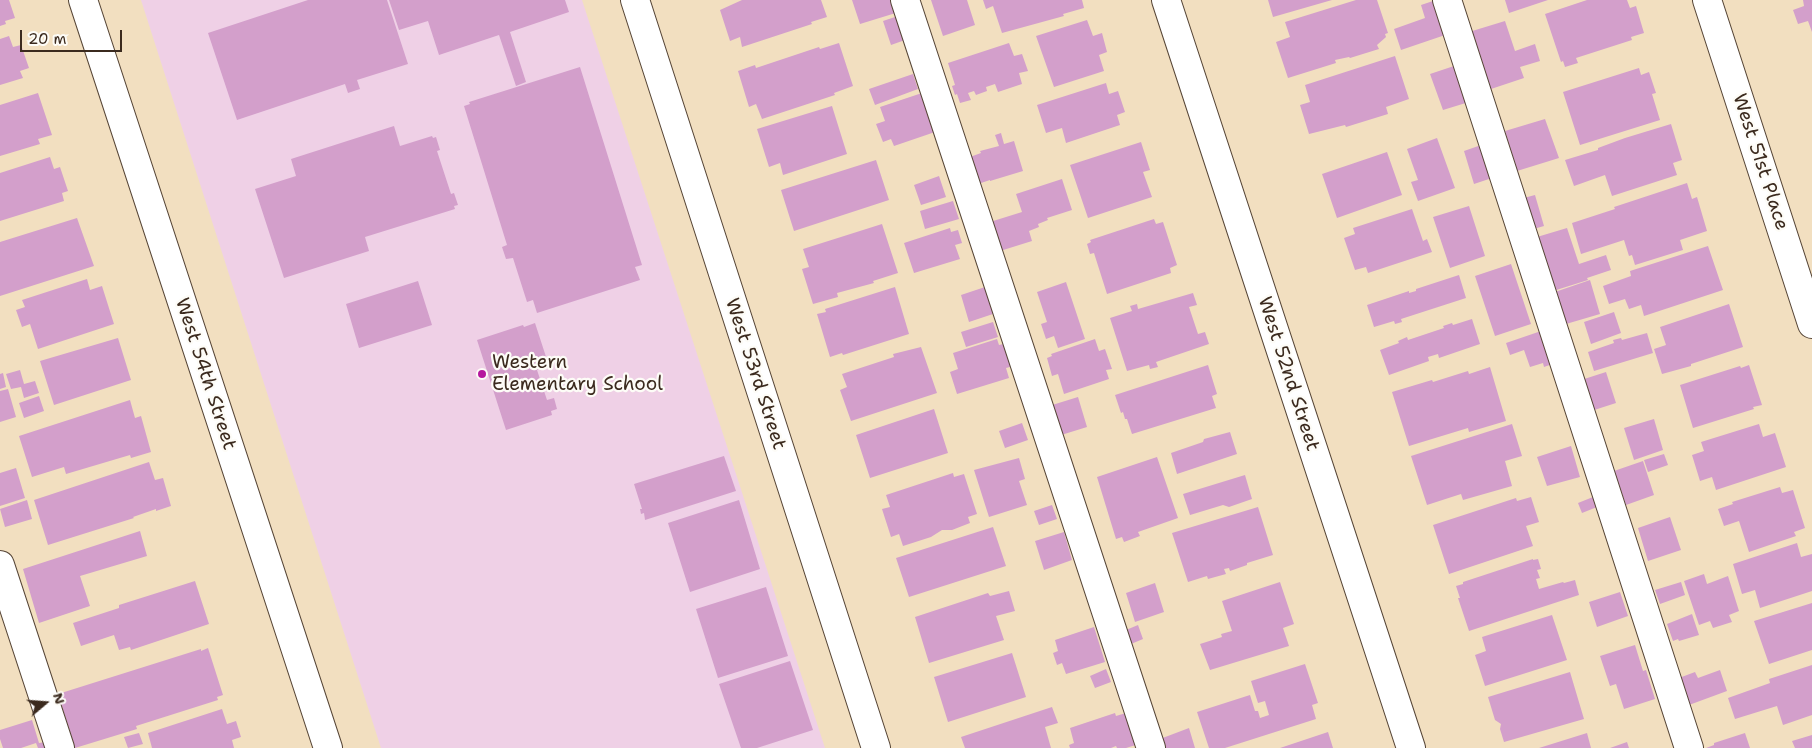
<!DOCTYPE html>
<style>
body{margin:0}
#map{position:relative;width:1812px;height:748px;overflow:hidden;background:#f2dfc0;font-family:"Shantell Sans",sans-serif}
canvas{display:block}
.north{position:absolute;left:20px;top:678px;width:50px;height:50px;-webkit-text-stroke:4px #fdfcf7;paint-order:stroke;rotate:72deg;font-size:14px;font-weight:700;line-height:20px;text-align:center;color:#3b2a1e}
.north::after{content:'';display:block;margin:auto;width:18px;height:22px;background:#3b2a1e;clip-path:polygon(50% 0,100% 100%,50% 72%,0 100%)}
.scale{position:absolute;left:20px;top:30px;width:102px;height:22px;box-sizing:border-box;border:2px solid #3b2a1e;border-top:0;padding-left:6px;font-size:15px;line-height:18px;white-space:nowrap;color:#3b2a1e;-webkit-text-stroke:4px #fdfcf7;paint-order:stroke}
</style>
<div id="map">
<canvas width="1812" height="748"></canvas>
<div class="north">N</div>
<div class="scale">20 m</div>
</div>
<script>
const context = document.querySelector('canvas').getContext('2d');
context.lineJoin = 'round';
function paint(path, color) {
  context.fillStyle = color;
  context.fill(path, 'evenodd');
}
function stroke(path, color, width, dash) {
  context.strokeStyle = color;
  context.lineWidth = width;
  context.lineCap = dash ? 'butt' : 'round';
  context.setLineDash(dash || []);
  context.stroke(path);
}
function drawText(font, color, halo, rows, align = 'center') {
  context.font = font + ' "Shantell Sans",sans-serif';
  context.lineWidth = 4.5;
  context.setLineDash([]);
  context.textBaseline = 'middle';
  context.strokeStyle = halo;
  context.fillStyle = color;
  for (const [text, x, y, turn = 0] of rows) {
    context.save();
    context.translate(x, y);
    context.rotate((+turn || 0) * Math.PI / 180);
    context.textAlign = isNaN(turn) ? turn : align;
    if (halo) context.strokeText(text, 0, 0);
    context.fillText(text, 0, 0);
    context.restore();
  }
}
const built = new Path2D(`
 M141,0h441l243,748h-444z`);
const building = new Path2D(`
 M0,0h9l6,18 -10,3 1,3 -6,2z
 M308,0h79l21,64 -51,16 3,9 -12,4 -3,-9 -108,36 -29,-87z
 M389,0h176l4,12 -59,20 16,50 -10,4 -17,-51 -60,20 -11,-34 -29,9z
 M742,0h79l6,17 -16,5 1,2 -70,23 -2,-10 -10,4 -10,-31z
 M852,0h44l3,12 -39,12z
 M931,0h36l8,25 -32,11z
 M983,0h99l2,8 -21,6 1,2 -62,17 -9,-27 -7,3z
 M1268,0h64l-59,17z
 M1356,0h21l11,33 -3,1 1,3 -9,8 2,4 -29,9 -1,-1 -14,3 1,3 -48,15 -12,-36 14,-5 -5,-15z
 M1436,0l15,33 -50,17 -7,-21 31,-11 -4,-13z
 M1505,0h43l-39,13z
 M1587,0h40l3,8 6,-2 8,27 -13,4 1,3 -56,18 2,5 -13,4 -2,-6 -2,1 -16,-48z
 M1803,0h9v32l-4,-11 -10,3 -5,-14 11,-4z
 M898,16l7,24 -14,5 -8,-24z
 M1087,20l6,16 9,-3 5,19 -8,3 5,16 -50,16 -18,-51z
 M1505,21l10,30 20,-7 5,17 -20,6 4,11 -36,12 -19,-58z
 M9,36l4,11 8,-2 8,23 -9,3 3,7 -23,7v-46z
 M839,43l14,43 -19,7 1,2 -73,24 -6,-15 -7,3 -11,-36 17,-6 1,3 63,-21 1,2z
 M1009,43l5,13 8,-2 6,17 -9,2 3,11 -24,8 -3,-8 -9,3 1,4 -11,4 -2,-4 -6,2 3,7 -11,3 -3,-9 -2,1 -3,-9 3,-1 -7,-22z
 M1395,56l14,43 -23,8 2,7 -42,13 -1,-2 -36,9 -9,-29 10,-3 -5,-17z
 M1457,65l12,37 -26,8 -13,-36z
 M580,67l62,198 -7,2 5,13 -103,33 -4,-13 -6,2 -14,-44 -7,1 -4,-12 5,-2 -43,-139 6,-2 -1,-2z
 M1639,68l2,7 8,-3 7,21 -4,1 8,26 -80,25 -17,-53z
 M913,74l5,15 -43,16 -6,-16z
 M1106,83l3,11 9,-3 7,21 -8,3 3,10 -54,18 -4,-15 -16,5 -9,-28z
 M38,93l14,42 -14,4 2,5 -40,12v-51z
 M922,93l13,39 -41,14 -3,-7 -8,3 -7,-18 9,-3 -5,-14z
 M832,106l15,48 -64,21 -3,-12 -11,4 -12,-38z
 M1545,119l14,39 -42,13 -12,-40z
 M1671,124l11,36 -9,3 4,12 -65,21 -7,-21 -31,11 -9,-26 33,-10v-2l27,-10z
 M394,126l6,20 32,-10 1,2 3,-1 4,13 -3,1 14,43 3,-1 4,12 -4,1 1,3 -90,28 4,14 -85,27 -29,-89 41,-13 -5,-17z
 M1001,133l3,11 10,-3 9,30 -33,10v-1l-12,4 -8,-27 11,-4 -1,-2 19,-5 -4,-11z
 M1437,138l18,50 -37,13 -7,-19 7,-2 -11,-31z
 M1141,142l9,28 -7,2 9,25 -64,21 -18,-53z
 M1487,143l11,33 -24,8 -10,-33z
 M1387,152l15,43 -65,23 -15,-44z
 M50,157l4,12 6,-2 8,24 -6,2 2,8 -64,20v-48z
 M876,160l13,40 -95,31 -13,-41z
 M939,176l7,21 -25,8 -7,-20z
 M1062,179l10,31 -25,8 1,2 -10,4 1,3 -10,4 3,10 -32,10 -10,-29 32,-10 -6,-18z
 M1687,183l5,16 5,-2 10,34 -27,9 3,10 -48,15 -3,-10 -3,1 -5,-16 -43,14 -9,-31 43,-14 -1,-2z
 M1535,195l9,31 -14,4 -10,-31z
 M953,201l6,18 -34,10 -5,-18z
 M1469,206l16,50 -35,12 -17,-51z
 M1412,209l11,32 4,-2 5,13 -64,21 -2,-6 -11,3 -11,-32 11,-4 -2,-6z
 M77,218l17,48 -94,30v-54z
 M1154,219l2,5 7,-2 14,43 -7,3 1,5 -64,21 -13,-41 -4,1 -3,-10 4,-2 -1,-2z
 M882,224l16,49 -25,8 1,2 -37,10 1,4 -25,7 -11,-35 7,-2 -6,-18z
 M950,228l1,4 7,-2 4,13 -7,2 5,14 -46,14 -10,-30z
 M1567,228l12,36 27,-9 5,15 -24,8 1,2 -38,12 -13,-55z
 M1708,246l15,44 -79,26 -3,-11 -12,4 -4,-10 -16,5 -6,-18 28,-10 -1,-5z
 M1511,264l20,60 -36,12 -20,-60z
 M1459,275l7,23 -65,21 1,3 -7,2 -1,-3 -20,6 -7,-22 42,-14v2l7,-2v-2z
 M87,279l3,11 12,-4 12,38 -76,25 -8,-25 -8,3 -6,-17 9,-3 -3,-7z
 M1590,280l10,34 -34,10 -11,-32z
 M418,281l14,44 -73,23 -13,-44z
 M1066,282l19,57 -27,9 -4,-12 -8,3 -5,-15 6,-2 -10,-30z
 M895,287l14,47 -66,21 -1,-2 -12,4 -13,-43 9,-2 -1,-3z
 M985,287l8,27 -24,8 -8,-27z
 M1193,293l4,12 -8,2 9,27 7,-2 4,12 -53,18 2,5 -8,2 -1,-4 -22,6 -17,-53 22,-7 -2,-5 7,-2 1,5z
 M1729,304l14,43 -52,17v2l-29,8 -8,-25 12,-4 -6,-18z
 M1614,312l7,21 -30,11 -7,-22z
 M1472,319l8,25 -41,14 -1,-4 -10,3 1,4 -40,14 -9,-25 19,-7 -1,-2 9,-4 1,3 36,-12 -1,-2 9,-3 1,2z
 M993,322l5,15 -32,10 -5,-15z
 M535,323l14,43 -12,4 10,30 7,-2 3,11 -6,2 1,4 -46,15 -29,-90 46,-15 1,2z
 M1547,329l11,33 -14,5 -1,-4 -13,4 -6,-17 -14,5 -4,-12z
 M1647,333l6,20 -59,18 -6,-19 26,-9 -1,-3 8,-2 1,2z
 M118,338l13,42 -77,25 -14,-44z
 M997,339l2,6 9,-2 6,23 -8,2 3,10 -52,16 -7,-22 8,-3 -5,-16z
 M1095,339l4,12 6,-2 7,20 -6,1 3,9 -45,15 -6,-20 -6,2 -5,-18 5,-2 -1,-2z
 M921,347l16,46 -86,28 -11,-31 7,-3 -5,-13 52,-17 -1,-3z
 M1208,365l9,29 -5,2 4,12 -84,26 -5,-15h-2l-2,-7 -2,1 -6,-18z
 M1749,365l13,40 -9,2 1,2 -61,19 -13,-43 60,-19 1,2z
 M1490,367l16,54 -37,11 -1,-4 -59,18 -17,-54 40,-12 1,2 35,-11 1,3z
 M20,370l4,14 11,-3 4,12 -15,5 -3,-11 -10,2 -5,-15z
 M1606,372l10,31 -28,9 -10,-31z
 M3,373l3,14 -6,2v-15z
 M8,389l8,28 -16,5v-31z
 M39,396l5,15 -20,7 -5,-15z
 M1078,397l9,30 -29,9 -9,-30z
 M130,400l5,18 6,-2 10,36 -20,6 -1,-3 -64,19 -2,-7 -32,10 -13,-41z
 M934,409l14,44 -78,25 -14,-43z
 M1654,419l9,31 -29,10 -10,-32z
 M1022,423l6,17 -23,8 -6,-17z
 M1512,424l10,32 -17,5 7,25 -49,14 -2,-6 -34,11 -16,-49z
 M1759,424l4,13 12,-4 11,34 -70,23 -4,-13 -12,4 -8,-26 12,-4 -3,-9z
 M1230,432l7,22 -60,20 -6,-21 32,-11 1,-3z
 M1571,446l9,31 -33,9 -10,-29z
 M1664,454l4,11 -20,7 -4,-12z
 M724,456l12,35 -91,29 -1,-7 -3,1 -1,-5h2l-8,-25z
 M1157,457l21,61 -40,14 2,4 -16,6 -2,-5 -6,2 -19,-62z
 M1019,458l6,21 -6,2 8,24 -38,12 -15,-47z
 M1643,461l11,34 -28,10 -12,-34z
 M149,462l6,18 8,-2 8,28 -15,5v-2l-23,8 1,1 -86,27 -14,-45z
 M16,468l9,30 -25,8v-33z
 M953,473l1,4 10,-3 13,40 -9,3 2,6 -18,7h-10l-11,7 -28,9 -4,-12 -8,3 -9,-28 8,-2 -4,-12z
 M1245,475l7,24 -23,8 -6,-2 -33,10 -7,-21z
 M1780,487l2,6 11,-3 12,38 -11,4 2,4 -47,16 -10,-31 -15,5 -6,-17 15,-5 -1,-2z
 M1531,497l8,25 -13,4 7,20 -84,28 -16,-49 83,-27 1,3z
 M1593,497l4,10 -15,6 -4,-10z
 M27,500l5,19 -27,8 -5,-18z
 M739,500l21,69 -70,23 -22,-69z
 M1052,505l5,14 -18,6 -5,-14z
 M1258,507l15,48 -26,8v2l-17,6 -1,-3 -5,1 2,5 -18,5 -1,-3 -19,6 -16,-49z
 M1670,517l11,33 -33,11 -10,-33z
 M993,527l13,39 -97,31 -13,-39z
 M140,531l7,25 -67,20 10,30 -51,17 -16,-54z
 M1064,532l8,28 -28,10 -9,-29z
 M1797,543l4,14 11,-3v37l-52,17 -5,-18 -13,4 -9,-30z
 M1533,559v1l5,-1 3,10 -4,1 3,8 -4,1 3,10 24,-7 1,1 11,-3 4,15 -110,36 -11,-33h2l-4,-12 7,-2v-2z
 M1704,574l3,10 21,-8 11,35 -10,4 3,7 -19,6 -3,-7 -11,4 -15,-44z
 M195,581l14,43 -78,26 -1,-3 -11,3 -5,-15 -33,11 -8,-23 46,-15v-3z
 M1280,582l14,42 -11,4 6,18 -79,24 -10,-26 22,-7 -1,-3 11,-3 -10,-30z
 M1681,582l4,13 -25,9 -5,-14z
 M1155,583l9,29 -29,10 -9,-29z
 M766,587l22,69 -70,22 -22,-69z
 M1009,591l6,20 -19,5 8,24 -75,23 -14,-46 73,-24 2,3z
 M1620,592l8,24 -31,11 -8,-25z
 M1812,603v47l-43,14 -15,-43z
 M1692,614l7,21 -20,6 -1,-2 -5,2 -6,-17z
 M1552,615l15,45 -82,26 -10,-31 11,-4 -4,-14z
 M1138,625l5,14 -12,5 -5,-14z
 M1094,627l11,35 -39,12 -4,-11 -5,2 -4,-12 5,-2 -3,-11z
 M1635,645l8,26 3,-1 9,29 -31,10 -8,-25 -6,2 -10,-30z
 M208,648l15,47 -6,2 1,3 -82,26 1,3 -62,19 -17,-54 143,-45v2z
 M1012,653l14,44 -78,25 -14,-45z
 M790,661l23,69 -56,18h-16l-22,-64z
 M1305,664l13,39 -6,2 4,14 -91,29h-16l-12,-36 53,-17 5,16h3l2,7 9,-3 -4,-14 -7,2 -7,-22z
 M1812,665v50l-29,10 -6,-19 -42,13 -7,-21 42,-15 -1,-4z
 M1106,669l5,13 -16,6 -5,-12z
 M1720,670l7,21 -38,14 -10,-27 16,-6 3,6z
 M1570,672l14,47 -80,23 -4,-13 1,-5 -6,-4 -7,-23z
 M1052,707l6,16 -13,4 6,21h-86l-4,-11z
 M222,709l5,15 9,-3 5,16 -9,3 2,8h-82l-4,-15z
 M1115,713l1,3 10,-3 13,31 -13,4h-9l-1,-2 -5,2h-41l-1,-3 5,-2 -4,-15z
 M32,720l7,23 7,-1 2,6h-10l-2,-5 -15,5h-18l-3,-9v-9z
 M1189,728l6,20h-32l-3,-9z
 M1328,732l5,16h-53z
 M139,733l4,11 -15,4 -4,-11z
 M1587,733l4,15h-52z
 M1745,733l5,15h-44l8,-3v-2z
 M1812,735v13h-17l-3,-7z
 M1627,742l2,6h-19z`);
const minor = new Path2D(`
 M83,0l245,748
 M635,0l241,748
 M905,0l246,748
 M1166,0l245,748
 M1447,0l242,748
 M1707,0l105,324
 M0,565l60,183`);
const markers = [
 [482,374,5,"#b5179e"]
];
const streetNames = [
 ["West 51st Place",1760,162,72],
 ["West 54th Street",205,374,72],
 ["West 53rd Street",755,374,72],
 ["West 52nd Street",1288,374,72]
];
const poiNames = [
 ["Western",492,363],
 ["Elementary School",492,385]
];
paint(built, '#efd0e6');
paint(building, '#d39fcb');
stroke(minor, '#564536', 30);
stroke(minor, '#fff', 28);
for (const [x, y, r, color] of markers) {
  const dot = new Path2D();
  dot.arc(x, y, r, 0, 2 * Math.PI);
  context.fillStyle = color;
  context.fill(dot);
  stroke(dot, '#fdfcf7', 2);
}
drawText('19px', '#3b2a1e', '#fdfcf7', streetNames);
drawText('19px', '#3b2a1e', '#fdfcf7', poiNames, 'left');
</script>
